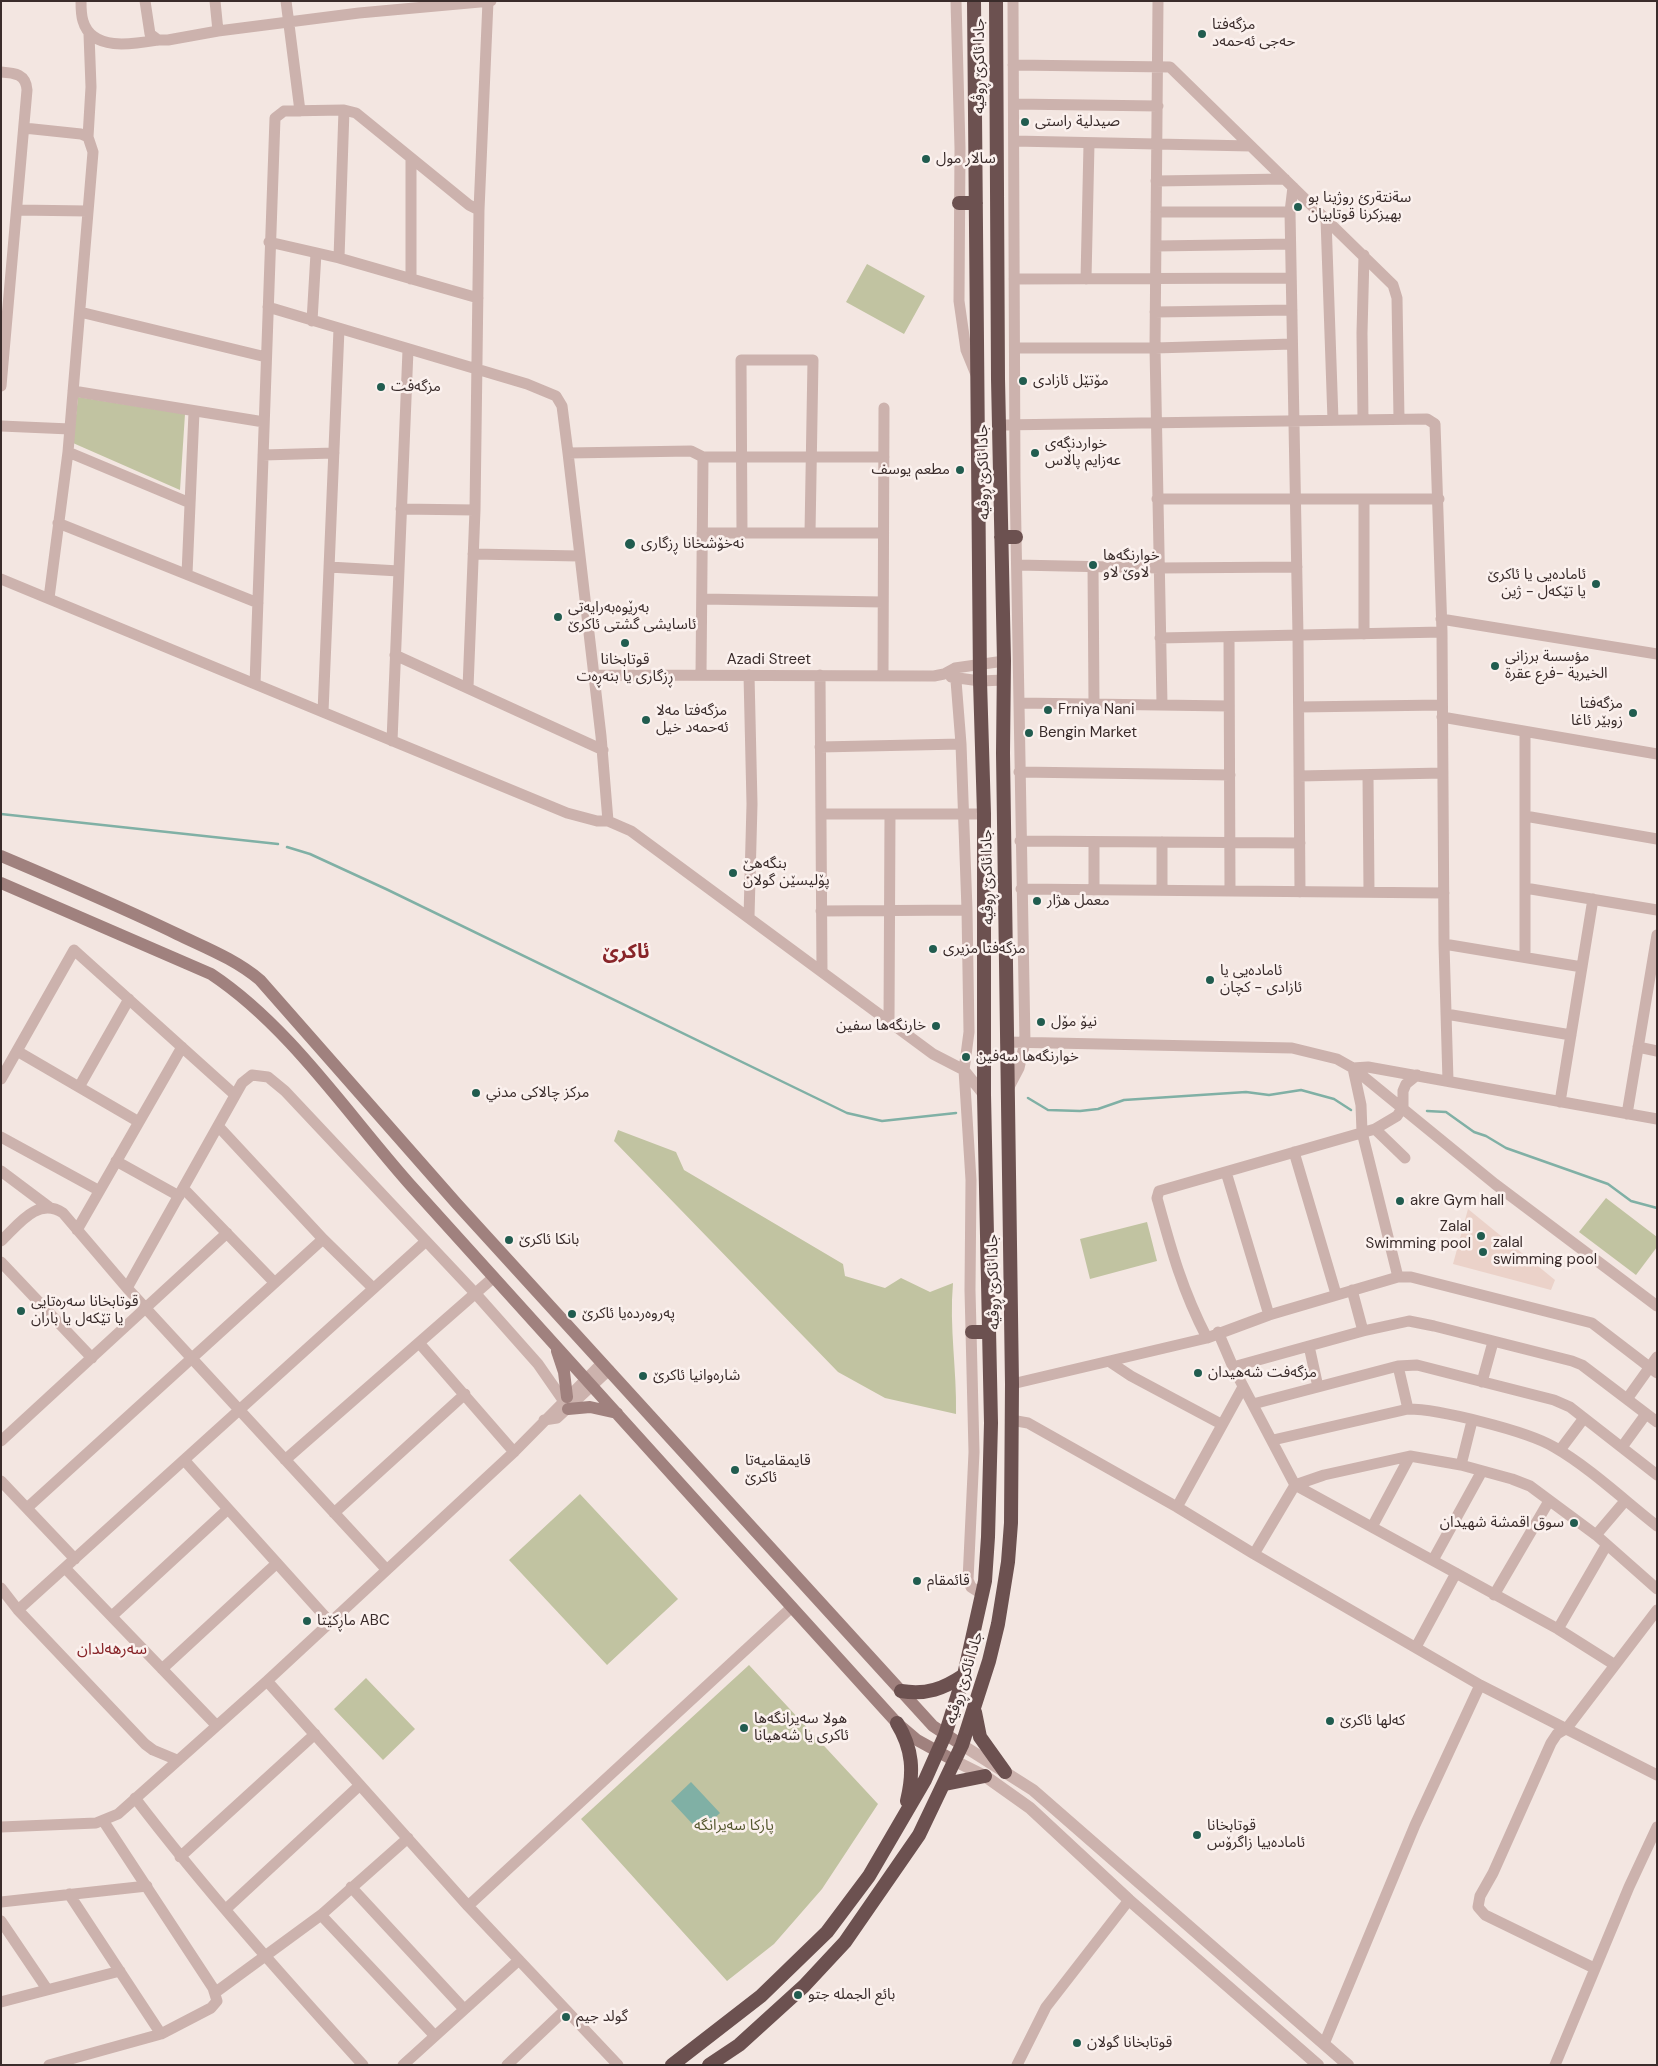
<!DOCTYPE html>
<meta charset="utf-8">
<style>
body{margin:0}
#map{position:relative;width:1658px;height:2066px;overflow:hidden;background:#f3e6e1;font-family:"DM Sans",sans-serif}
canvas{display:block}
.frame{position:absolute;inset:0;border:2px solid #3a2c2b;pointer-events:none}
</style>
<div id="map">
<canvas width="1658" height="2066"></canvas>
<div class="frame"></div>
</div>
<script>
const context = document.querySelector('canvas').getContext('2d');
context.lineJoin = 'round';
function paint(path, color) {
  context.fillStyle = color;
  context.fill(path, 'evenodd');
}
function stroke(path, color, width, dash) {
  context.strokeStyle = color;
  context.lineWidth = width;
  context.lineCap = dash ? 'butt' : 'round';
  context.setLineDash(dash || []);
  context.stroke(path);
}
function drawText(font, color, halo, rows, align = 'center') {
  context.font = font + ' "DM Sans","Noto Sans Arabic",sans-serif';
  context.lineWidth = 5;
  context.setLineDash([]);
  context.textBaseline = 'middle';
  context.strokeStyle = halo;
  context.fillStyle = color;
  for (const [text, x, y, turn = 0] of rows) {
    context.save();
    context.translate(x, y);
    context.rotate((+turn || 0) * Math.PI / 180);
    context.textAlign = isNaN(turn) ? turn : align;
    if (halo) context.strokeText(text, 0, 0);
    context.fillText(text, 0, 0);
    context.restore();
  }
}
const green = new Path2D(`
 M867,264l58,32 -21,38 -58,-32z
 M78,397l107,17 -5,76 -107,-47z
 M618,1130l58,22 8,18 159,94 2,12 40,12 16,-10 29,14 23,-9c-4,44 4,87 3,131l-71,-16 -47,-26 -224,-231z
 M1606,1198l51,39v10l-21,28 -57,-43z
 M1147,1222l10,39 -67,18 -10,-40z
 M580,1494l98,105 -71,66 -98,-105z
 M749,1665l129,139 -56,85 -48,55 -47,37 -146,-162z
 M366,1678l49,51 -32,31 -49,-51z`);
const plaza = new Path2D(`
 M1468,1209l87,71 -4,10 -98,-26z`);
const water = new Path2D(`
 M691,1782l29,31 -20,19 -29,-31z`);
const stream = new Path2D(`
 M1,814l277,30
 M287,847l23,7 76,35 461,224 35,8 74,-8
 M1028,1098l20,12 32,1 18,-2 26,-9 122,-8 23,3 32,-5 33,9 17,11
 M1427,1111l19,1 28,20 12,4 20,12 102,36 23,17 26,7`);
const minor = new Path2D(`
 M81,1c0,6 0,14 2,20 9,31 51,23 75,19
 M145,1l5,33 8,6h10l50,-9 141,-18 132,-12
 M215,1l3,30
 M286,1l14,110
 M956,1l4,147 -1,153 7,49 11,27
 M1158,1l-3,347 7,356
 M1013,65l157,2 223,218 4,13 2,121
 M1,72c14,1 25,2 26,18l-26,296
 M1014,104l144,2
 M24,128l57,6 7,3 5,15 -25,300 -19,146
 M88,137l3,-50 -2,-53
 M1014,141l237,5
 M1156,181l129,-2
 M1293,187l-3,25 8,423 2,257
 M17,210l71,1
 M1156,212h134
 M1326,219l7,201
 M269,242l70,16 139,40
 M1156,246l134,-2
 M339,258l5,-148
 M411,279v-121
 M1014,279l277,-1
 M1086,279l3,-135
 M268,307l259,77 29,12 6,10 6,47 33,283 7,85
 M80,312l186,45
 M1155,312l137,-2
 M312,321l4,-68
 M1016,348h139l137,-4
 M73,391l191,31
 M1363,420l-1,-87 2,-78
 M999,425l428,-6 8,5 7,208 2,312 4,137
 M1,426l69,3
 M68,452l122,51
 M568,453l123,-2 12,6h181
 M263,455l71,-2
 M1157,499h282
 M1364,499v135
 M401,509l74,1
 M58,523l200,80
 M702,533h181
 M742,533l-1,-173h72l-3,173
 M473,554l106,2
 M1017,565l142,3 138,-1
 M1093,566l1,137
 M329,567l70,4
 M187,574l7,-162
 M1,579l566,234 30,8h11l23,10 302,223 31,16 20,25
 M702,599l181,3
 M1441,619l216,35
 M1229,637l1,254
 M1160,638l282,-6
 M395,655l208,95
 M955,668l6,76 6,166 2,122 -5,38 7,110 -1,110 4,162 -6,128 3,7 11,7
 M594,675l340,1 10,-2 11,-6 49,-7
 M701,675l2,-218
 M749,675l3,129 -3,113
 M820,675l2,296
 M883,675l1,-267
 M951,677l29,4 24,-1
 M255,684l20,-566 9,-7 60,-1 12,3 113,92 10,5
 M468,688l7,-178 4,-300 9,-209
 M1019,703l210,3
 M1299,707l143,-2
 M323,712l16,-383
 M1442,717l215,37
 M1525,732v225
 M392,741l16,-391
 M820,747l141,-3
 M1019,772l211,3
 M1299,776l144,-3
 M1368,776l1,116
 M821,814h163
 M1525,816l132,23
 M1020,841l280,2
 M1162,842v48
 M1525,888l132,22
 M1021,889l423,4
 M1094,890v-48
 M821,911l146,-1
 M1444,944l138,23
 M1446,1014l125,21
 M889,1021l1,-207
 M1006,1042l286,6 45,11 16,9 142,116 162,122
 M1638,1047l19,4
 M17,1051l122,71
 M1353,1068l15,-1 289,52
 M1353,1068l8,37 1,27 36,145
 M1,1079l73,-129 161,145
 M79,1087l50,-88
 M1007,1091l12,-23 6,-26 -10,-564 -2,-477
 M1560,1102l33,-203
 M1627,1114l30,-179
 M218,1126l105,113 50,49
 M1375,1129l30,29
 M1,1137l97,53
 M1294,1152l42,142
 M116,1161l63,35
 M1,1171l48,36
 M1226,1172l43,143
 M183,1188l91,94
 M77,1230l105,-183
 M1,1241c17,-16 37,-45 62,-28l64,75 259,281
 M1,1262l91,96
 M127,1288l115,-205 10,-8 16,2 17,14 190,202 63,71 25,36
 M1352,1290l11,41
 M1218,1332l15,35 62,118 263,144 57,36
 M1207,1338c-25,-48 -36,-89 -50,-140l2,-7 216,-62 22,-13 6,-9v-16l3,-7 11,-9
 M420,1344l94,108
 M1309,1346l9,41
 M1110,1362l21,14 90,48
 M1398,1366l10,43
 M1233,1367l130,-36 46,-10 25,5 138,35 10,4 75,57
 M1482,1382l11,-40
 M1012,1384l195,-46 62,-23 129,-38h13l181,46 65,50
 M1627,1399l30,-42
 M1253,1404l145,-38 19,-1 137,35 16,7 87,68
 M544,1420l13,-2 52,-48
 M1011,1420l17,3 149,84 77,47 226,131 177,90
 M1273,1440l135,-31c31,0 119,22 146,38 35,20 71,54 103,79
 M1,1441l226,-208
 M1622,1447l24,-33
 M1560,1450l24,-32
 M285,1460l209,-183
 M185,1461l144,160
 M1461,1465l11,-44
 M1,1481l74,78
 M1177,1507l66,-120
 M27,1508l296,-269
 M334,1513l131,-119
 M1372,1527l38,-71
 M1596,1535l29,-34
 M1254,1554l41,-69 29,-10 86,-19 51,9 51,14 18,7 66,49 61,54
 M1433,1560l49,-89
 M65,1568l151,157
 M1,1588l17,22 127,134 8,6 24,10
 M1494,1595l55,-94
 M18,1610l407,-368
 M112,1616l116,-107
 M1558,1629l48,-83
 M1416,1647l40,-74
 M162,1669l115,-106
 M267,1681l201,225 150,159
 M135,1798c71,93 149,180 228,267
 M1,1827l95,-4 22,-9 149,-133 247,-229 88,-89
 M180,1857l135,-123
 M351,1887l113,122
 M69,1894l92,140
 M1,1902l146,-16
 M468,1906l324,-299
 M226,1909l134,-124
 M321,1915l114,121
 M1,1921l46,68
 M1594,1968l-109,-53 -7,-8 2,-11 13,-23 58,-130 6,-9 10,-6 90,-118
 M216,1992l105,-77 87,-77
 M1,2002l119,-31
 M1324,2044l91,-219 65,-140
 M49,2065l112,-31 50,-26 6,-7 -4,-13 -109,-166
 M403,2065l116,-105
 M507,2065l58,-55
 M1017,2065l29,-58 83,-107
 M1555,2065l74,-178 28,-60`);
const tertiary = new Path2D(`
 M962,1745l71,45 315,275
 M955,1761l30,15 45,32 99,92 189,165`);
const secondary = new Path2D(`
 M1,856c59,25 118,50 176,78 29,14 58,25 83,46l197,224 476,522 29,19
 M1,883l210,91c80,53 139,144 203,215 160,179 322,356 483,534l20,17 38,21
 M557,1351l7,21 3,25
 M568,1409l22,-2 27,6`);
const trunk = new Path2D(`
 M959,203h17
 M1001,537h15
 M972,1332h17
 M901,1691c26,4 42,-2 63,-16
 M975,1712l5,25 25,35
 M897,1723c16,26 17,49 10,78
 M945,1784l40,-8
 M672,2065l89,-69 66,-64 42,-56 56,-96 20,-45 19,-60 21,-94 3,-44 3,-114 -7,-328v-281l-4,-133 -6,-680
 M709,2065l30,-20 65,-59 41,-44 74,-107 43,-90 27,-84 9,-37 10,-62 3,-39 1,-139 -9,-631 1,-92 -6,-282 -2,-378`);
const markers = [
 [1202,34,5,"#215c4f"],
 [1025,122,5,"#215c4f"],
 [926,159,5,"#215c4f"],
 [1298,207,5,"#215c4f"],
 [1023,381,5,"#215c4f"],
 [381,387,5,"#215c4f"],
 [1035,453,5,"#215c4f"],
 [960,470,5,"#215c4f"],
 [630,544,6,"#215c4f"],
 [1093,565,5,"#215c4f"],
 [1596,584,5,"#215c4f"],
 [558,617,5,"#215c4f"],
 [625,643,5,"#215c4f"],
 [1495,666,5,"#215c4f"],
 [1048,710,5,"#215c4f"],
 [1633,713,5,"#215c4f"],
 [646,720,5,"#215c4f"],
 [1029,733,5,"#215c4f"],
 [733,873,5,"#215c4f"],
 [1037,901,5,"#215c4f"],
 [933,949,5,"#215c4f"],
 [1210,980,5,"#215c4f"],
 [1041,1022,5,"#215c4f"],
 [936,1026,5,"#215c4f"],
 [966,1057,5,"#215c4f"],
 [476,1093,5,"#215c4f"],
 [1400,1201,5,"#215c4f"],
 [1481,1236,5,"#215c4f"],
 [509,1240,5,"#215c4f"],
 [1483,1252,5,"#215c4f"],
 [21,1311,5,"#215c4f"],
 [572,1314,5,"#215c4f"],
 [1198,1373,5,"#215c4f"],
 [643,1376,5,"#215c4f"],
 [735,1470,5,"#215c4f"],
 [1574,1523,5,"#215c4f"],
 [917,1581,5,"#215c4f"],
 [307,1621,5,"#215c4f"],
 [1330,1721,5,"#215c4f"],
 [744,1728,5,"#215c4f"],
 [1197,1835,5,"#215c4f"],
 [798,1995,5,"#215c4f"],
 [566,2017,5,"#215c4f"],
 [1077,2043,5,"#215c4f"]
];
const poiNames = [
 ["مزگەفتا",1212,25],
 ["حەجی ئەحمەد",1212,42],
 ["صيدلية راستى",1035,122],
 ["سالار مول",936,159],
 ["سةنتةرئ روژينا بو",1308,198],
 ["بهيزكرنا قوتابيان",1308,215],
 ["مۆتێل ئازادی",1033,381],
 ["مزگەفت",391,387],
 ["خواردنگەی",1045,444],
 ["عەزایم پاڵاس",1045,461],
 ["مطعم يوسف",950,470,"right"],
 ["نەخۆشخانا ڕزگاری",641,544],
 ["خوارنگەھا",1103,556],
 ["لاوێ لاو",1103,573],
 ["ئامادەیی یا ئاکرێ",1586,575,"right"],
 ["یا تێکەل - ژین",1586,592,"right"],
 ["بەرێوەبەرایەتی",568,608],
 ["ئاسایشی گشتی ئاکرێ",568,625],
 ["مؤسسة برزانى",1505,657],
 ["الخيرية -فرع عقرة",1505,674],
 ["قوتابخانا",625,660,"center"],
 ["ڕزگاری یا بنەڕەت",625,677,"center"],
 ["مزگەفتا",1623,704,"right"],
 ["زوبێر ئاغا",1623,721,"right"],
 ["Frniya Nani",1058,710],
 ["مزگەفتا مەلا",656,711],
 ["ئەحمەد خیل",656,728],
 ["Bengin Market",1039,733],
 ["بنگە‌ھێ",743,864],
 ["پۆلیسێن گولان",743,881],
 ["معمل هژار",1047,901],
 ["مزگەفتا مزیری",943,949],
 ["ئامادەیی یا",1220,971],
 ["ئازادی - کچان",1220,988],
 ["نیۆ مۆل",1051,1022],
 ["خارنگەها سفين",926,1026,"right"],
 ["خوارنگەھا سەفین",976,1057],
 ["مركز چالاکى مدني",486,1093],
 ["akre Gym hall",1410,1201],
 ["Zalal",1471,1227,"right"],
 ["Swimming pool",1471,1244,"right"],
 ["بانکا ئاکرێ",519,1240],
 ["zalal",1493,1243],
 ["swimming pool",1493,1260],
 ["قوتابخانا سەرەتایی",31,1302],
 ["یا تێکەل یا باران",31,1319],
 ["پەروەردەیا ئاكرێ",582,1314],
 ["مزگەفت شه‌هيدان",1208,1373],
 ["شارەوانیا ئاکرێ",653,1376],
 ["قایمقامیەتا",745,1461],
 ["ئاکرێ",745,1478],
 ["سوق اقمشة شهيدان",1564,1523,"right"],
 ["قائمقام",927,1581],
 ["ماڕکێتا ABC",317,1621],
 ["هولا سەیرانگەها",754,1719],
 ["ئاکری یا شەهیانا",754,1736],
 ["کەلها ئاکرێ",1340,1721],
 ["قوتابخانا",1207,1826],
 ["ئامادەییا زاگرۆس",1207,1843],
 ["بائع الجملە جتو",808,1995],
 ["گولد جیم",576,2017],
 ["قوتابخانا گولان",1087,2043]
];
const streetNames = [
 ["جادا ئاکرێ ڕوڤیە",980,66,-90],
 ["جادا ئاکرێ ڕوڤیە",984,472,-91],
 ["Azadi Street",769,660],
 ["جادا ئاکرێ ڕوڤیە",988,877,-91],
 ["جادا ئاکرێ ڕوڤیە",994,1282,-91],
 ["جادا ئاکرێ ڕوڤیە",965,1678,-73]
];
const parkNames = [
 ["پارکا سەیرانگه",734,1826]
];
const neighbourhoodNames = [
 ["سەرهەلدان",112,1650]
];
const districtNames = [
 ["ئاکرێ",626,953]
];
paint(green, '#c1c3a1');
paint(plaza, '#ebd2c9');
paint(water, '#80b0a5');
stroke(stream, '#80b0a5', 2.5);
stroke(minor, '#ccb2ad', 11);
stroke(tertiary, '#ccb2ad', 12);
stroke(secondary, '#a0817e', 12);
stroke(trunk, '#6c5150', 14);
for (const [x, y, r, color] of markers) {
  const dot = new Path2D();
  dot.arc(x, y, r, 0, 2 * Math.PI);
  context.fillStyle = color;
  context.fill(dot);
  stroke(dot, '#fbf1ee', 2);
}
drawText('15px', '#3a2c2b', '#fbf1ee', poiNames, 'left');
drawText('15px', '#3a2c2b', '#fbf1ee', streetNames);
drawText('15px', '#55582f', '#fbf1ee', parkNames);
drawText('16px', '#882529', '#fbf1ee', neighbourhoodNames);
drawText('bold 20px', '#882529', '#fbf1ee', districtNames);
</script>
